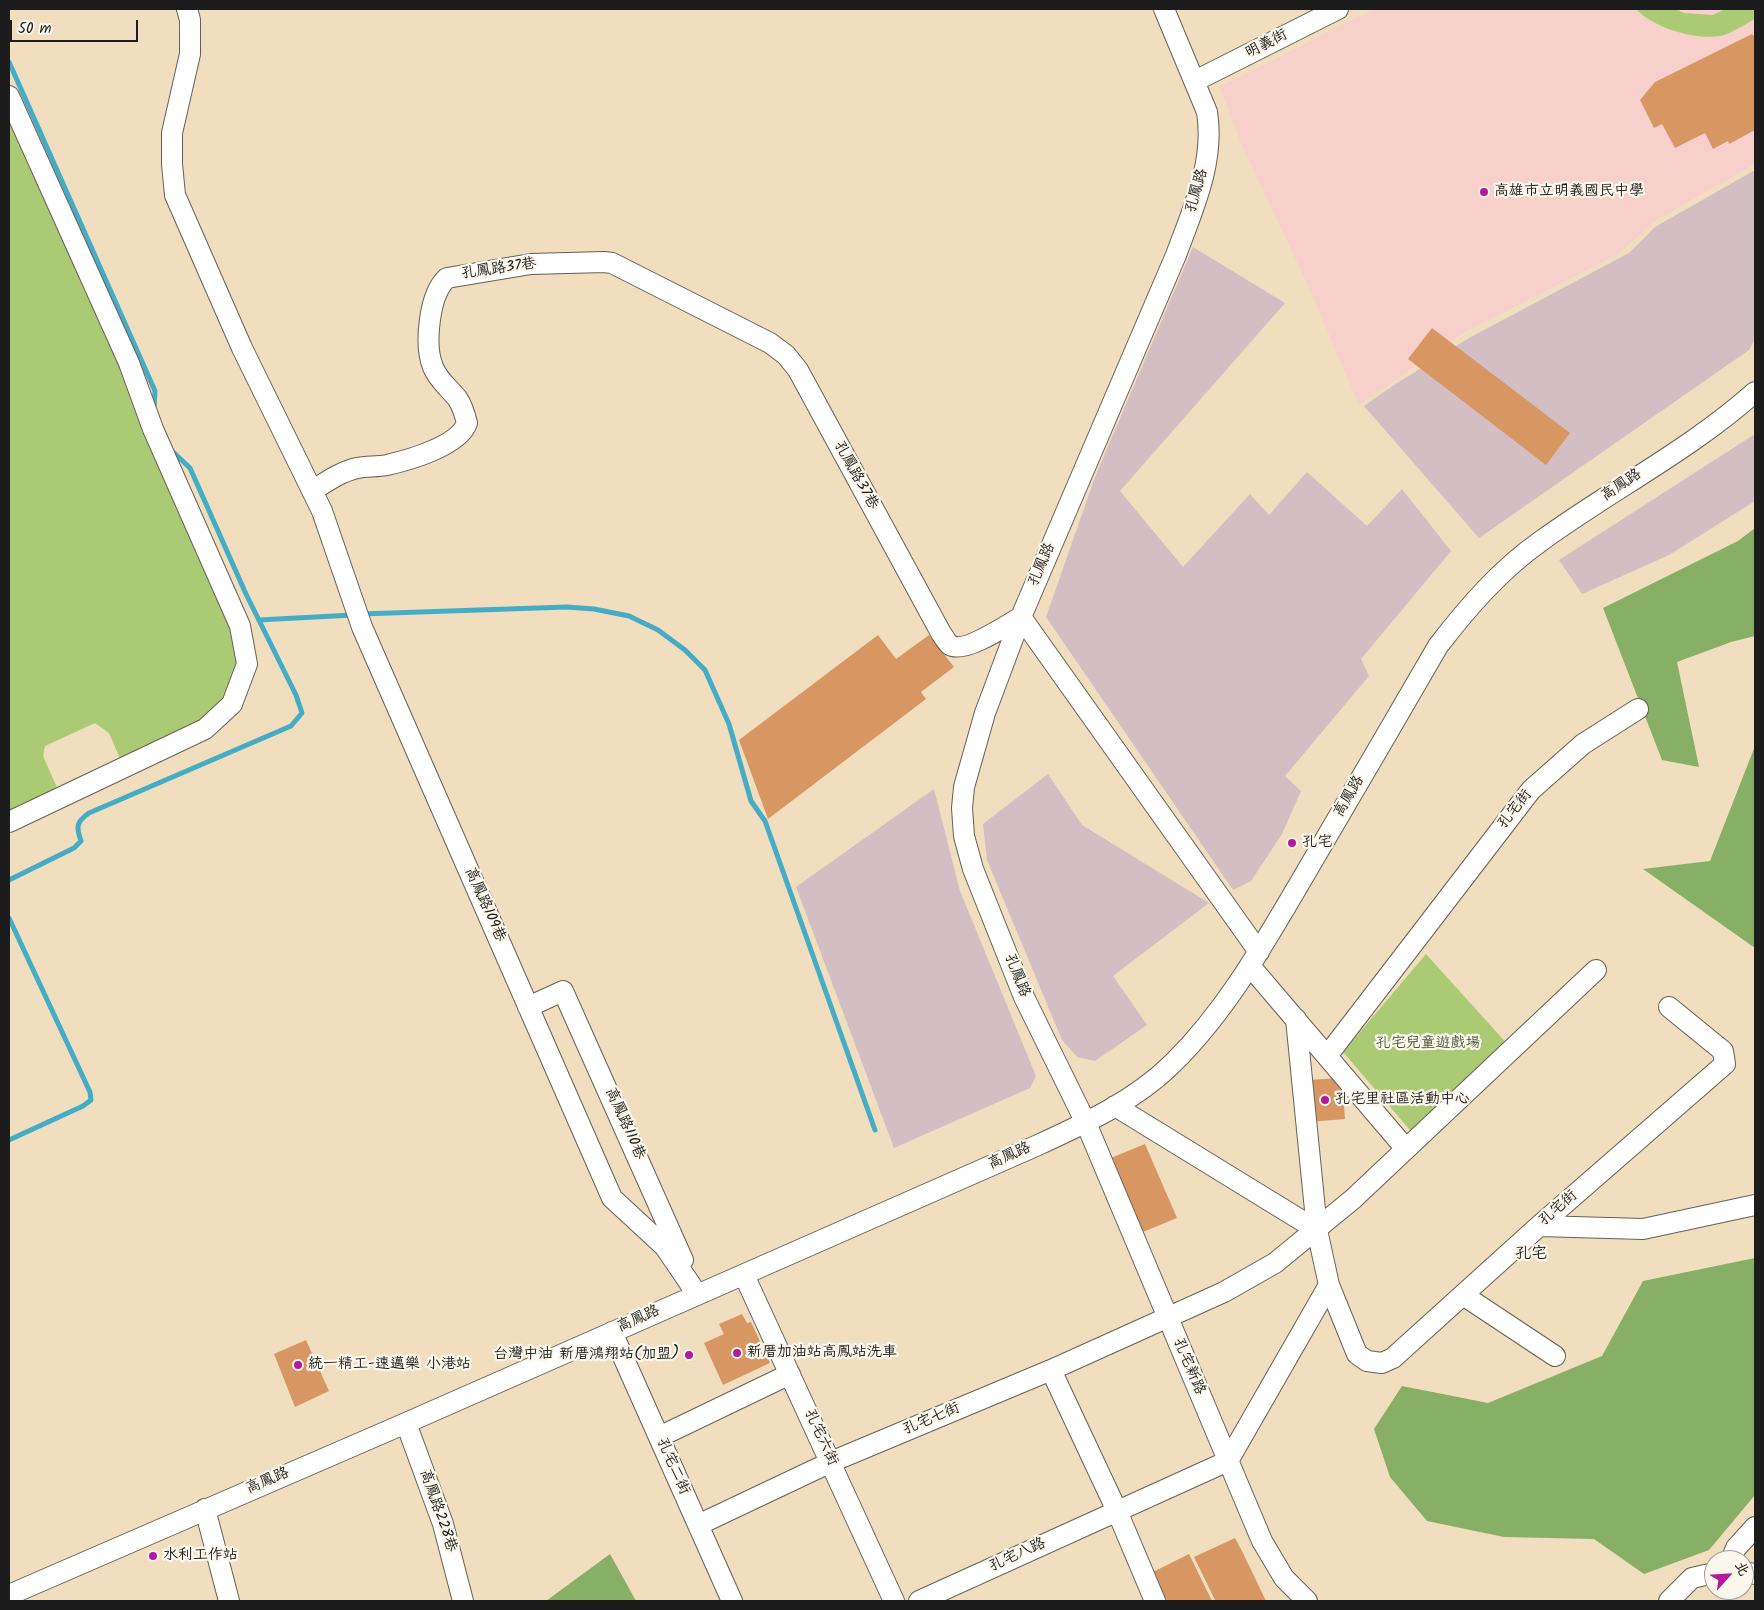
<!DOCTYPE html>
<meta charset="utf-8">
<style>
body{margin:0}
#map{position:relative;width:1764px;height:1610px;overflow:hidden;background:#f0debf;font-family:Kalam,"LXGW WenKai TC",sans-serif}
canvas{display:block}
.frame{position:absolute;inset:0;border:10px solid #1c1c1c;pointer-events:none}
.north{position:absolute;left:1704px;top:1550px;width:50px;height:50px;box-sizing:border-box;background:#fbf7ec;border:1px solid #a29f99;border-radius:50%;rotate:64deg;font-size:14px;font-weight:700;line-height:20px;text-align:center;color:#1c1c1c}
.north::after{content:'';display:block;margin:auto;width:18px;height:22px;background:#b5179e;clip-path:polygon(50% 0,100% 100%,50% 72%,0 100%)}
.scale{position:absolute;left:10px;top:20px;width:128px;height:22px;box-sizing:border-box;border:2px solid #1c1c1c;border-top:0;padding-left:6px;font-size:15px;line-height:18px;white-space:nowrap;color:#1c1c1c;-webkit-text-stroke:4px #fbf7ec;paint-order:stroke}
</style>
<div id="map">
<canvas width="1764" height="1610"></canvas>
<div class="frame"></div>
<div class="north">北</div>
<div class="scale">50 m</div>
</div>
<script>
const context = document.querySelector('canvas').getContext('2d');
context.lineJoin = 'round';
function paint(path, color) {
  context.fillStyle = color;
  context.fill(path, 'evenodd');
}
function stroke(path, color, width, dash) {
  context.strokeStyle = color;
  context.lineWidth = width;
  context.lineCap = dash ? 'butt' : 'round';
  context.setLineDash(dash || []);
  context.stroke(path);
}
function drawText(font, color, halo, rows, align = 'center') {
  context.font = font + ' Kalam,"LXGW WenKai TC",sans-serif';
  context.lineWidth = 4.5;
  context.setLineDash([]);
  context.textBaseline = 'middle';
  context.strokeStyle = halo;
  context.fillStyle = color;
  for (const [text, x, y, turn = 0] of rows) {
    context.save();
    context.translate(x, y);
    context.rotate((+turn || 0) * Math.PI / 180);
    context.textAlign = isNaN(turn) ? turn : align;
    if (halo) context.strokeText(text, 0, 0);
    context.fillText(text, 0, 0);
    context.restore();
  }
}
const built = new Path2D(`
 M1374,9h381v155l-100,57 -37,33 -155,79 -104,72 -49,-115 -69,-147 -21,-56z`);
const industrial = new Path2D(`
 M1755,170v169l-6,11 -270,188 -115,-132 30,-21 75,-47 160,-85 26,-26z
 M1193,247l92,56 -165,188 63,76 67,-73 19,21 38,-43 60,54 35,-37 49,62 -90,108 8,17 -84,100 16,15 -19,43 -31,47 -18,9 -187,-273 49,-140z
 M1755,434v67l-86,54 -87,39 -23,-34z
 M1048,774l34,51 127,78 -96,73 34,49 -52,36 -18,-4 -15,-17 -75,-180 -4,-36z
 M934,789l26,102 76,185 -6,12 -136,60 -98,-261z`);
const green = new Path2D(`
 M1636,9h39l9,4 29,2 12,-6h30v10c-10,5 -24,15 -35,17 -26,4 -66,-8 -84,-27z
 M9,105l227,522 4,36 -16,39 -27,24 -75,37 -13,-30 -14,-10 -50,23 -2,10 16,36 -50,23z
 M1426,954l84,93 -95,89 -72,-84z`);
const forest = new Path2D(`
 M1755,528v108l-24,6 -54,20 22,105 -37,-7 -59,-152 135,-67z
 M1755,746v202l-112,-79 67,-8z
 M1755,1258v237l-46,55 -65,24 -50,-35 -90,-2 -77,-16 -37,-44 -16,-48 28,-43 86,17 114,-47 41,-75z
 M610,1554l26,47h-90z`);
const stream = new Path2D(`
 M9,62l146,329 -1,18
 M361,614l206,-7 27,2 35,7 29,14 27,20 20,20 24,54 22,77 14,20 110,309
 M259,620l94,-5
 M9,880l65,-32 7,-7c-5,-14 -5,-19 8,-28l202,-87 11,-13 -6,-18 -50,-101 -56,-126 -20,-19
 M9,918l81,174 1,8 -8,6 -74,34`);
const building = new Path2D(`
 M1752,34l3,3v93l-26,14 -1,-3 -15,8 -8,-16 -30,15 -13,-24 -8,4 -14,-28 15,-18z
 M1432,328l138,105 -24,32 -138,-106z
 M878,635l18,24 33,-24 25,32 -33,25 5,7 -158,120 -29,-79z
 M1342,1078l3,41 -36,3 -3,-42z
 M1145,1144l32,74 -39,16 -32,-74z
 M742,1314l5,9 4,-1 19,41 -47,22 -19,-42 20,-9 -5,-10z
 M306,1340l23,51 -34,16 -21,-53z
 M1235,1538l8,15 23,48 -51,-1 -21,-43z
 M1189,1554l23,47h-45l-14,-29z`);
const minor = new Path2D(`
 M187,9l3,11v34l-18,79v31l3,31 67,153 80,163 40,116 250,571 53,49 32,47
 M1164,9l43,103c8,50 -14,97 -31,143l-155,362 -36,96 -21,74 -2,21 2,28 9,33 51,128 62,126 176,418 22,37 23,23
 M1195,81l143,-72
 M9,96l120,267 24,66 87,197 7,38 -15,40 -27,25 -196,93
 M312,491c14,-9 28,-19 45,-23 10,-2 20,-1 30,-3 22,-5 72,-19 80,-42 -2,-8 -5,-18 -10,-25 -8,-10 -19,-18 -24,-31 -9,-22 -4,-73 14,-89l84,-14 73,-2 8,1 158,80 16,12 12,15 143,263c3,4 6,10 9,12 14,9 57,-20 71,-28l238,335
 M1250,966l156,183
 M528,1007l35,-16 120,269
 M1296,1019l21,211 12,55 28,69 10,7 15,2 11,-5 146,-132 186,-162 -2,-13 -54,-44
 M1327,1056l204,-266 52,-46 55,-35
 M1115,1106l202,124
 M1539,1226l104,3 112,-24
 M744,1275l150,326
 M1463,1295l92,61
 M612,1332l120,269
 M1051,1370l66,141 38,90
 M406,1423l37,101 20,77
 M659,1437l131,-63
 M205,1509l24,92
 M698,1525l133,-63 220,-92 173,-78 51,-29 78,-64 243,-229
 M1731,1560l5,-12 19,-21
 M1744,1572l11,2
 M9,1595l397,-172 632,-278c48,-22 98,-45 135,-82 55,-54 93,-123 132,-189 44,-75 89,-152 133,-228 30,-39 62,-76 103,-105 70,-51 149,-91 214,-149
 M919,1601l309,-140 101,-176
 M1669,1601l23,-23 22,-5`);
const markers = [
 [1484,192,5,"#b5179e"],
 [1292,843,5,"#b5179e"],
 [1325,1100,5,"#b5179e"],
 [737,1353,5,"#b5179e"],
 [689,1355,5,"#b5179e"],
 [298,1365,5,"#b5179e"],
 [153,1556,5,"#b5179e"]
];
const streetNames = [
 ["明義街",1267,45,-27],
 ["孔鳳路",1198,191,-74],
 ["孔鳳路37巷",499,270,-8],
 ["孔鳳路37巷",855,476,61],
 ["高鳳路",1622,486,-34],
 ["孔鳳路",1043,565,-67],
 ["高鳳路",1350,797,-60],
 ["孔宅街",1516,810,-52],
 ["高鳳路109巷",484,905,66],
 ["孔鳳路",1016,976,68],
 ["高鳳路110巷",624,1124,66],
 ["高鳳路",1010,1157,-24],
 ["孔宅街",1559,1209,-41],
 ["高鳳路",639,1320,-24],
 ["孔宅新路",1188,1367,67],
 ["孔宅七街",932,1420,-23],
 ["孔宅六街",820,1438,65],
 ["孔宅二街",672,1467,66],
 ["高鳳路",268,1482,-23],
 ["高鳳路228巷",437,1511,71],
 ["孔宅八路",1018,1556,-25]
];
const poiNames = [
 ["高雄市立明義國民中學",1494,192],
 ["孔宅",1302,843],
 ["孔宅里社區活動中心",1335,1100],
 ["新厝加油站高鳳站洗車",747,1353],
 ["台灣中油 新厝鴻翔站(加盟)",679,1355,"right"],
 ["統一精工-速邁樂 小港站",308,1365],
 ["水利工作站",163,1556]
];
const parkNames = [
 ["孔宅兒童遊戲場",1428,1044]
];
const neighbourhoodNames = [
 ["孔宅",1531,1255]
];
paint(built, '#f7d0cc');
paint(industrial, '#d2bec3');
paint(green, '#aacb73');
paint(forest, '#87af65');
stroke(stream, '#45acc5', 5);
paint(building, '#d89762');
stroke(minor, '#666055', 22);
stroke(minor, '#fff', 20);
for (const [x, y, r, color] of markers) {
  const dot = new Path2D();
  dot.arc(x, y, r, 0, 2 * Math.PI);
  context.fillStyle = color;
  context.fill(dot);
  stroke(dot, '#fbf7ec', 2);
}
drawText('15px', '#1c1c1c', '#fbf7ec', streetNames);
drawText('15px', '#1c1c1c', '#fbf7ec', poiNames, 'left');
drawText('15px', '#4e593a', '#fbf7ec', parkNames);
drawText('16px', '#1c1c1c', '#fbf7ec', neighbourhoodNames);
</script>
